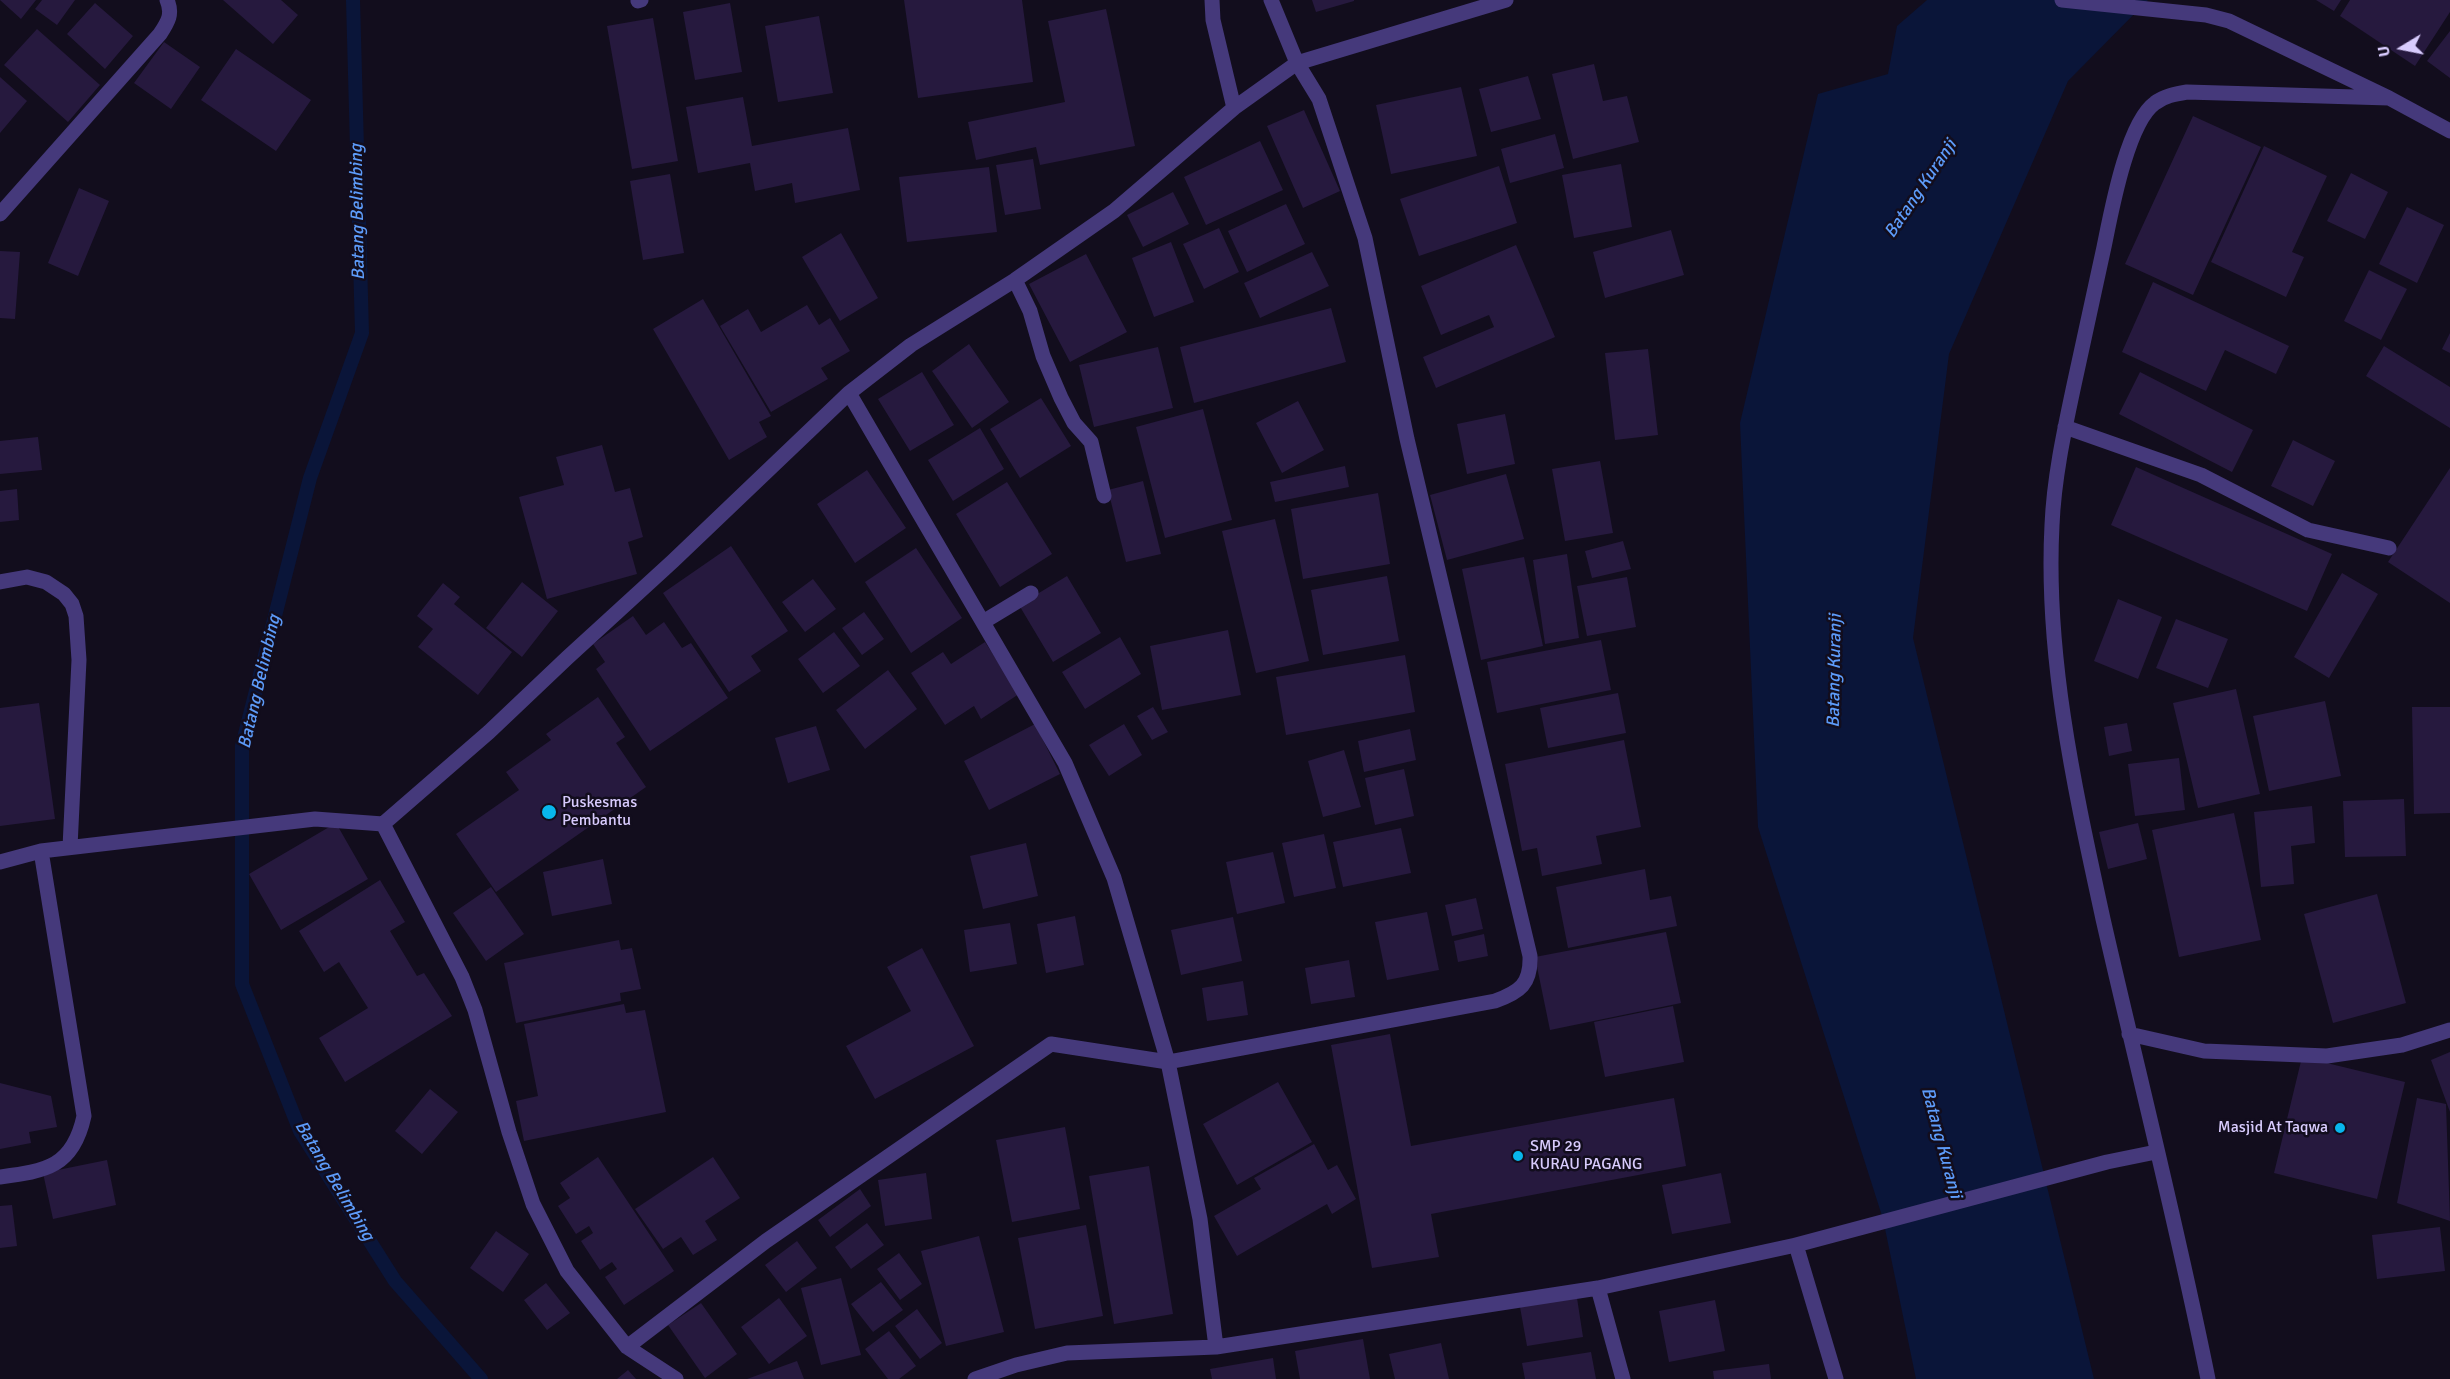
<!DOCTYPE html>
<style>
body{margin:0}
#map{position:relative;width:2450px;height:1379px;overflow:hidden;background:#120d1d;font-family:Signika,sans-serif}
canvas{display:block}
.north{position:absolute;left:2372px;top:18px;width:60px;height:60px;-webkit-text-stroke:4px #120d1d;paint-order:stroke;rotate:260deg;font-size:16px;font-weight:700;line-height:24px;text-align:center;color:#d8cbfd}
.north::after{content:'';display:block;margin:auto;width:21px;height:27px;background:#d8cbfd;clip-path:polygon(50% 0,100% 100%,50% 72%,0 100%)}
</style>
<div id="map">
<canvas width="2450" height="1379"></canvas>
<div class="north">U</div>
</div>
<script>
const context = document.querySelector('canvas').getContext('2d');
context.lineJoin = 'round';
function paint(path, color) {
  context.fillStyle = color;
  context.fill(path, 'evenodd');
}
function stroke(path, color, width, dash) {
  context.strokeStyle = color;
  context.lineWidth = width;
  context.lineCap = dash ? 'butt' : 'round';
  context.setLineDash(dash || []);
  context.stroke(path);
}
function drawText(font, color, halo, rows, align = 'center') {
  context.font = font + ' Signika,sans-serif';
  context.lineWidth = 5;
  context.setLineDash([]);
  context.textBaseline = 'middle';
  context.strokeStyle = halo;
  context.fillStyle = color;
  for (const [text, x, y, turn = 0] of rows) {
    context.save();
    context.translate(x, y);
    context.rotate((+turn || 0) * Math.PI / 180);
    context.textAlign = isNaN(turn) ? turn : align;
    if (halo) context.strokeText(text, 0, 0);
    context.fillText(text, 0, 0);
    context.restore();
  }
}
const water = new Path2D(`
 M1927,0h221l-80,81 -119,273 -36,284 181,741h-178l-33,-160 -125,-392 -18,-404 78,-329 70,-20 9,-48z`);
const stream = new Path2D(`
 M353,0l9,333 -52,145 -68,268v238l58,147 95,150 86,98`);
const building = new Path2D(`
 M0,0h36l-15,19z
 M42,0h33l-18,25 -22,-16z
 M223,0h58l17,15 -25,29z
 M904,0h118l11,82 -115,16z
 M1312,0h42v1l-38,11z
 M2316,0h25l-7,11z
 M2350,0h100v12l-35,54 -75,-50z
 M95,3l38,33 -28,33 -38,-35z
 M730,3l12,69 -47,8 -12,-68z
 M1106,9l29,137 -95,19 -4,-18 -60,13 -8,-38 97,-20 -17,-81z
 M819,16l14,77 -55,9 -13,-76z
 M653,18l25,143 -46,8 -25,-143z
 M37,29l63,56 -32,37 -64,-57z
 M2450,31v47l-23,-17z
 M164,42l36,25 -29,42 -37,-26z
 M236,49l75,51 -35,51 -75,-51z
 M1594,64l9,37 24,-5 12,46 -66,17 -21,-85z
 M1528,76l13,43 -50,13 -12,-43z
 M0,77l27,24 -27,32z
 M1461,87l16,69 -86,18 -15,-69z
 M743,97l9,49 96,-18 12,62 -65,13 -3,-20 -37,8 -5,-28 -52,10 -12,-66z
 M1304,110l36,81 -37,17 -36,-82z
 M2193,116l68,31 -68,148 -68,-31z
 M1555,134l9,34 -54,15 -9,-34z
 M1260,141l23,49 -77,35 -22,-48z
 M2264,146l63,30 -35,76 12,5 -18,40 -75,-35z
 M1033,159l8,50 -36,6 -9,-50z
 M1621,164l11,63 -58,11 -12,-63z
 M1499,166l18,57 -98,33 -19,-57z
 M989,167l8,65 -90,10 -8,-65z
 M2351,173l37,19 -23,47 -38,-18z
 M670,174l14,79 -41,7 -13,-79z
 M79,188l30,13 -31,75 -30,-13z
 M1173,192l16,32 -46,23 -16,-32z
 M1286,204l19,40 -58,28 -19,-41z
 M2407,207l37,18 -27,58 -38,-19z
 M1219,228l20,44 -35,17 -21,-45z
 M1671,230l13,45 -79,23 -12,-46z
 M841,233l37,65 -38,23 -38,-64z
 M1171,242l23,60 -40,15 -22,-59z
 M1516,245l39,92 -119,51 -13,-31 71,-30 -5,-12 -48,20 -20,-49z
 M0,251l20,1 -5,67 -15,-1z
 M1312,252l17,34 -69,32 -16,-35z
 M1086,254l41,78 -57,30 -41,-78z
 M2369,270l38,19 -26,51 -37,-19z
 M2153,282l136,64 -13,28 -51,-24 -19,41 -84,-39z
 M703,299l68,117 -12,6 8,15 -38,23 -76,-131z
 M807,305l12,20 11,-7 20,33 -29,17 7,11 -57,33 -51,-86 28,-17 13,23z
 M1331,308l15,54 -152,41 -14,-56z
 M2450,333v20l-8,-4z
 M969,344l40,58 -37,26 -40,-57z
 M2384,346l66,41v41l-84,-52z
 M1158,347l15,61 -79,19 -15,-62z
 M1648,349l10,86 -43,5 -10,-87z
 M922,372l32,53 -44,26 -32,-52z
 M2140,372l113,58 -21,42 -113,-58z
 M1041,398l30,48 -51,32 -30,-49z
 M1298,401l26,49 -42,23 -26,-50z
 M1203,409l29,111 -67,18 -29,-111z
 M1505,414l10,50 -48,10 -10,-50z
 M980,428l24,41 -51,32 -25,-41z
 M38,437l4,33 -42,4v-33z
 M2293,440l42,21 -22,45 -42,-20z
 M602,445l13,47 15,-4 13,49 -15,5 9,32 -90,25 -28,-102 45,-12 -8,-28z
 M1600,461l13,72 -48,8 -13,-72z
 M1345,466l4,21 -74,15 -5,-20z
 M2136,467l196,87 -25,57 -196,-86z
 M2450,468v135l-62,-41z
 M867,470l39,58 -51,35 -38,-59z
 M1506,474l18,65 -77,21 -17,-65z
 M1143,481l18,73 -35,8 -18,-72z
 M1007,482l45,72 -52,33 -44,-73z
 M17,489l2,31 -19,2v-31z
 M1378,493l12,71 -87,15 -12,-70z
 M1275,519l34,142 -53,12 -34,-142z
 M1623,541l8,28 -39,9 -7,-27z
 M731,546l57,85 -37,25 10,15 -32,21 -66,-99z
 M916,548l46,70 -51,35 -46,-71z
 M1567,554l12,84 -34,6 -12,-84z
 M1524,557l19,89 -62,14 -19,-91z
 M2342,573l36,21 -49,84 -35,-21z
 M1067,576l34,57 -48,29 -34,-57z
 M1387,576l12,65 -76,14 -12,-65z
 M1627,577l9,50 -49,9 -10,-50z
 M813,579l23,30 -31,23 -23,-30z
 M522,582l36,29 -36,46 -36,-29z
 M443,583l17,14 -6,7 58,48 -34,43 -60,-48 15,-18 -16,-13z
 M2118,599l44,18 -24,62 -44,-18z
 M864,612l20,27 -22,16 -20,-27z
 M633,616l13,19 18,-13 18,26 9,-5 37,55 -78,53 -54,-82 9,-7 -12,-18z
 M2176,619l52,20 -20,49 -52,-20z
 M1228,630l13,65 -79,15 -12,-64z
 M834,632l26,34 -37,27 -25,-34z
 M1120,637l21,37 -56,35 -23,-37z
 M1601,640l10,50 -114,23 -10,-51z
 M985,642l34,52 -38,25 -7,-13 -29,19 -34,-52 32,-21 8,12z
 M1405,655l10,57 -129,23 -10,-58z
 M888,670l29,39 -52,40 -29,-39z
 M2236,689l24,105 -62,14 -25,-105z
 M1618,693l8,40 -78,15 -8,-40z
 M598,697l27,40 -9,6 30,44 -150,105 -40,-58 63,-44 -13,-18 45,-32 -5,-6z
 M2325,701l16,75 -72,15 -16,-75z
 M39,703l16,116 -55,7v-118z
 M1153,707l15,25 -16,8 -15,-24z
 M2412,707h38v106l-36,1z
 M2127,723l5,28 -23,5 -5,-29z
 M1035,724l25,50 -71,36 -25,-49z
 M1124,724l18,31 -33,21 -20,-31z
 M816,726l14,44 -42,13 -13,-45z
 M1410,729l6,31 -52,12 -6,-31z
 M1624,740l17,87 -45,9 6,28 -60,12 -5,-28 -15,3 -17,-87z
 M1344,750l17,57 -38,10 -15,-56z
 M2179,758l6,52 -50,6 -7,-52z
 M1404,769l10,47 -39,9 -10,-47z
 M2404,799l2,57 -61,1 -2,-56z
 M2312,806l3,37 -24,3 3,38 -33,3 -7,-75z
 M2234,813l27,127 -82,17 -27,-127z
 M336,823l32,56 -87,51 -32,-56z
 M2138,823l9,36 -39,10 -9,-37z
 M1401,828l10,45 -68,14 -10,-45z
 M1324,834l12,54 -42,9 -12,-54z
 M1026,843l12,53 -55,13 -13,-53z
 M1273,852l12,51 -48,11 -11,-52z
 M603,859l9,45 -60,12 -9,-44z
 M1645,869l5,31 21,-4 6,30 -109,22 -12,-61z
 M380,880l25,42 -15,9 27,45 7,-3 28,43 -107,66 -26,-44 49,-30 -29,-46 -15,10 -25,-41z
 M491,887l33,47 -38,27 -33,-48z
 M2377,894l29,109 -73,20 -29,-109z
 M1476,898l7,31 -31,7 -7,-31z
 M1427,912l12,58 -52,10 -12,-58z
 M1075,916l9,49 -38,8 -9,-49z
 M1233,917l9,44 -61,14 -10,-45z
 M1010,923l7,41 -47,8 -6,-42z
 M1666,932l15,71 -131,27 -15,-73z
 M1484,934l4,22 -30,6 -4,-21z
 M619,940l2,10 11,-2 9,41 -21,4 1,8 -105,22 -12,-60z
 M922,948l52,98 -99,53 -29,-53 65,-35 -24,-44z
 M1349,960l6,37 -44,7 -6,-36z
 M1243,981l5,34 -41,6 -5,-33z
 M624,1004l2,9 19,-3 21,102 -142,29 -8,-40 22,-5 -14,-72z
 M1673,1006l11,56 -79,15 -11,-55z
 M1390,1034l21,112 263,-48 12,68 -255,48 8,43 -67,11 -41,-223z
 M2450,1052v60l-19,-52z
 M2302,1057l103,25 -28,117 -103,-26z
 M1278,1082l34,60 -75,43 -34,-61z
 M0,1083l51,13 6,31 -28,5 2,11 -31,6z
 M430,1089l28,23 -36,42 -27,-23z
 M2417,1098l29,6 4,117 -53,-18z
 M1065,1127l15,82 -68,13 -16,-82z
 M1314,1144l14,26 9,-5 19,34 -24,15 -5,-10 -90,52 -23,-40 47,-27 -7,-11z
 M598,1157l76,114 -50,34 -19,-28 12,-8 -5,-7 -12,8 -19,-29 12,-8 -4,-7 -13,8 -18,-28 12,-8 -10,-15z
 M713,1157l27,41 -35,23 12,19 -24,15 -12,-18 -18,12 -28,-40z
 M107,1160l9,45 -63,14 -10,-46z
 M1149,1166l24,148 -59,10 -25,-148z
 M926,1173l6,46 -47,7 -7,-46z
 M1721,1173l10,50 -59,11 -10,-49z
 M860,1189l11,17 -41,31 -12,-17z
 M12,1205l5,41 -17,2v-42z
 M867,1223l17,22 -33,24 -16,-22z
 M1086,1225l17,91 -68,13 -17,-91z
 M2440,1227l5,44 -68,8 -5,-44z
 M496,1231l33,23 -26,38 -33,-24z
 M979,1236l25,96 -58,14 -25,-95z
 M797,1241l20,27 -31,24 -21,-27z
 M899,1253l23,31 -22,16 -23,-31z
 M841,1278l20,77 -40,10 -20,-77z
 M881,1282l22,28 -30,22 -22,-28z
 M546,1283l24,30 -23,17 -23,-30z
 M779,1298l28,38 -38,28 -28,-37z
 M1577,1298l6,39 -56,9 -7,-39z
 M1715,1300l10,51 -56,11 -10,-51z
 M701,1303l36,51 -32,24 -37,-53z
 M917,1309l25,34 -22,16 -25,-33z
 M889,1331l27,35 -17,13h-11l-23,-30z
 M1363,1339l7,40h-70l-5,-28z
 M1441,1343l8,36h-54l-6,-25z
 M1591,1352l5,27h-71l-3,-16z
 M1273,1358l3,21h-64l-2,-10z
 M797,1361l7,18h-57z
 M1769,1364l2,15h-57l-1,-8z
 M628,1370l8,9h-19z`);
const minor = new Path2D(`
 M1212,0l1,20 21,88
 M2062,0l144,15 23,6 160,77 61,33
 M638,1l3,-1
 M0,214l160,-180c8,-12 13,-20 7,-34
 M1015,280l15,31 13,45 18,42 13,25 17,19 13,54
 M2065,427l136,48 107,55 81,18
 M0,582l27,-5 19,5 18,12 8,10 4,12 3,44 -9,187
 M983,622l48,-29
 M383,824l79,153 13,33 34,122 24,72 34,67 60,76 49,32
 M0,862l41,-11 274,-32 68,5 106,-92 78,-74 106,-97 176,-168 62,-48 104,-65 99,-69 120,-103 63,-45 209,-63
 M2129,1034l75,17 123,5 75,-11 48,-15
 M0,1177c46,-6 73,-10 84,-61l-43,-265
 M1796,1245l40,134
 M1598,1288l25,91
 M627,1347l139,-106 285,-197 117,18 -54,-184 -49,-115 -216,-370
 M1216,1347l-16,-128 -32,-157 327,-61c25,-9 36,-17 35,-45l-123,-517 -42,-201 -46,-139 -22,-36 -26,-63
 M975,1379l41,-14 51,-12 149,-6 382,-59 198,-43 311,-83 49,-10
 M2208,1379c-31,-154 -70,-307 -105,-460 -28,-129 -58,-262 -51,-394 2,-47 12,-93 22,-140 10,-46 20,-92 30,-138 7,-34 23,-124 51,-144 9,-7 20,-9 32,-11l202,6`);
const markers = [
 [549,812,8,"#08b6ec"],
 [2340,1128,6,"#08b6ec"],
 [1518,1156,6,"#08b6ec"]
];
const poiNames = [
 ["Puskesmas",562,803],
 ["Pembantu",562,821],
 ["Masjid At Taqwa",2328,1128,"right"],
 ["SMP 29",1530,1147],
 ["KURAU PAGANG",1530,1165]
];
const waterNames = [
 ["Batang Kuranji",1921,189,-56],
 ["Batang Belimbing",358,212,-91],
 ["Batang Kuranji",1835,671,-89],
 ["Batang Belimbing",260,682,-77],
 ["Batang Kuranji",1941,1143,75],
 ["Batang Belimbing",334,1181,59]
];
paint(water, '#0a1539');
stroke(stream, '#0a1539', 14);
paint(building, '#26193e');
stroke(minor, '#45397b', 15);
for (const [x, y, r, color] of markers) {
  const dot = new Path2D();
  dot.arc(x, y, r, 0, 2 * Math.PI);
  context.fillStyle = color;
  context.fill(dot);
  stroke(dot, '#120d1d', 2);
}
drawText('16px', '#d8cbfd', '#120d1d', poiNames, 'left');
drawText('italic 18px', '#5d9bf9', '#120d1d', waterNames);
</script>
